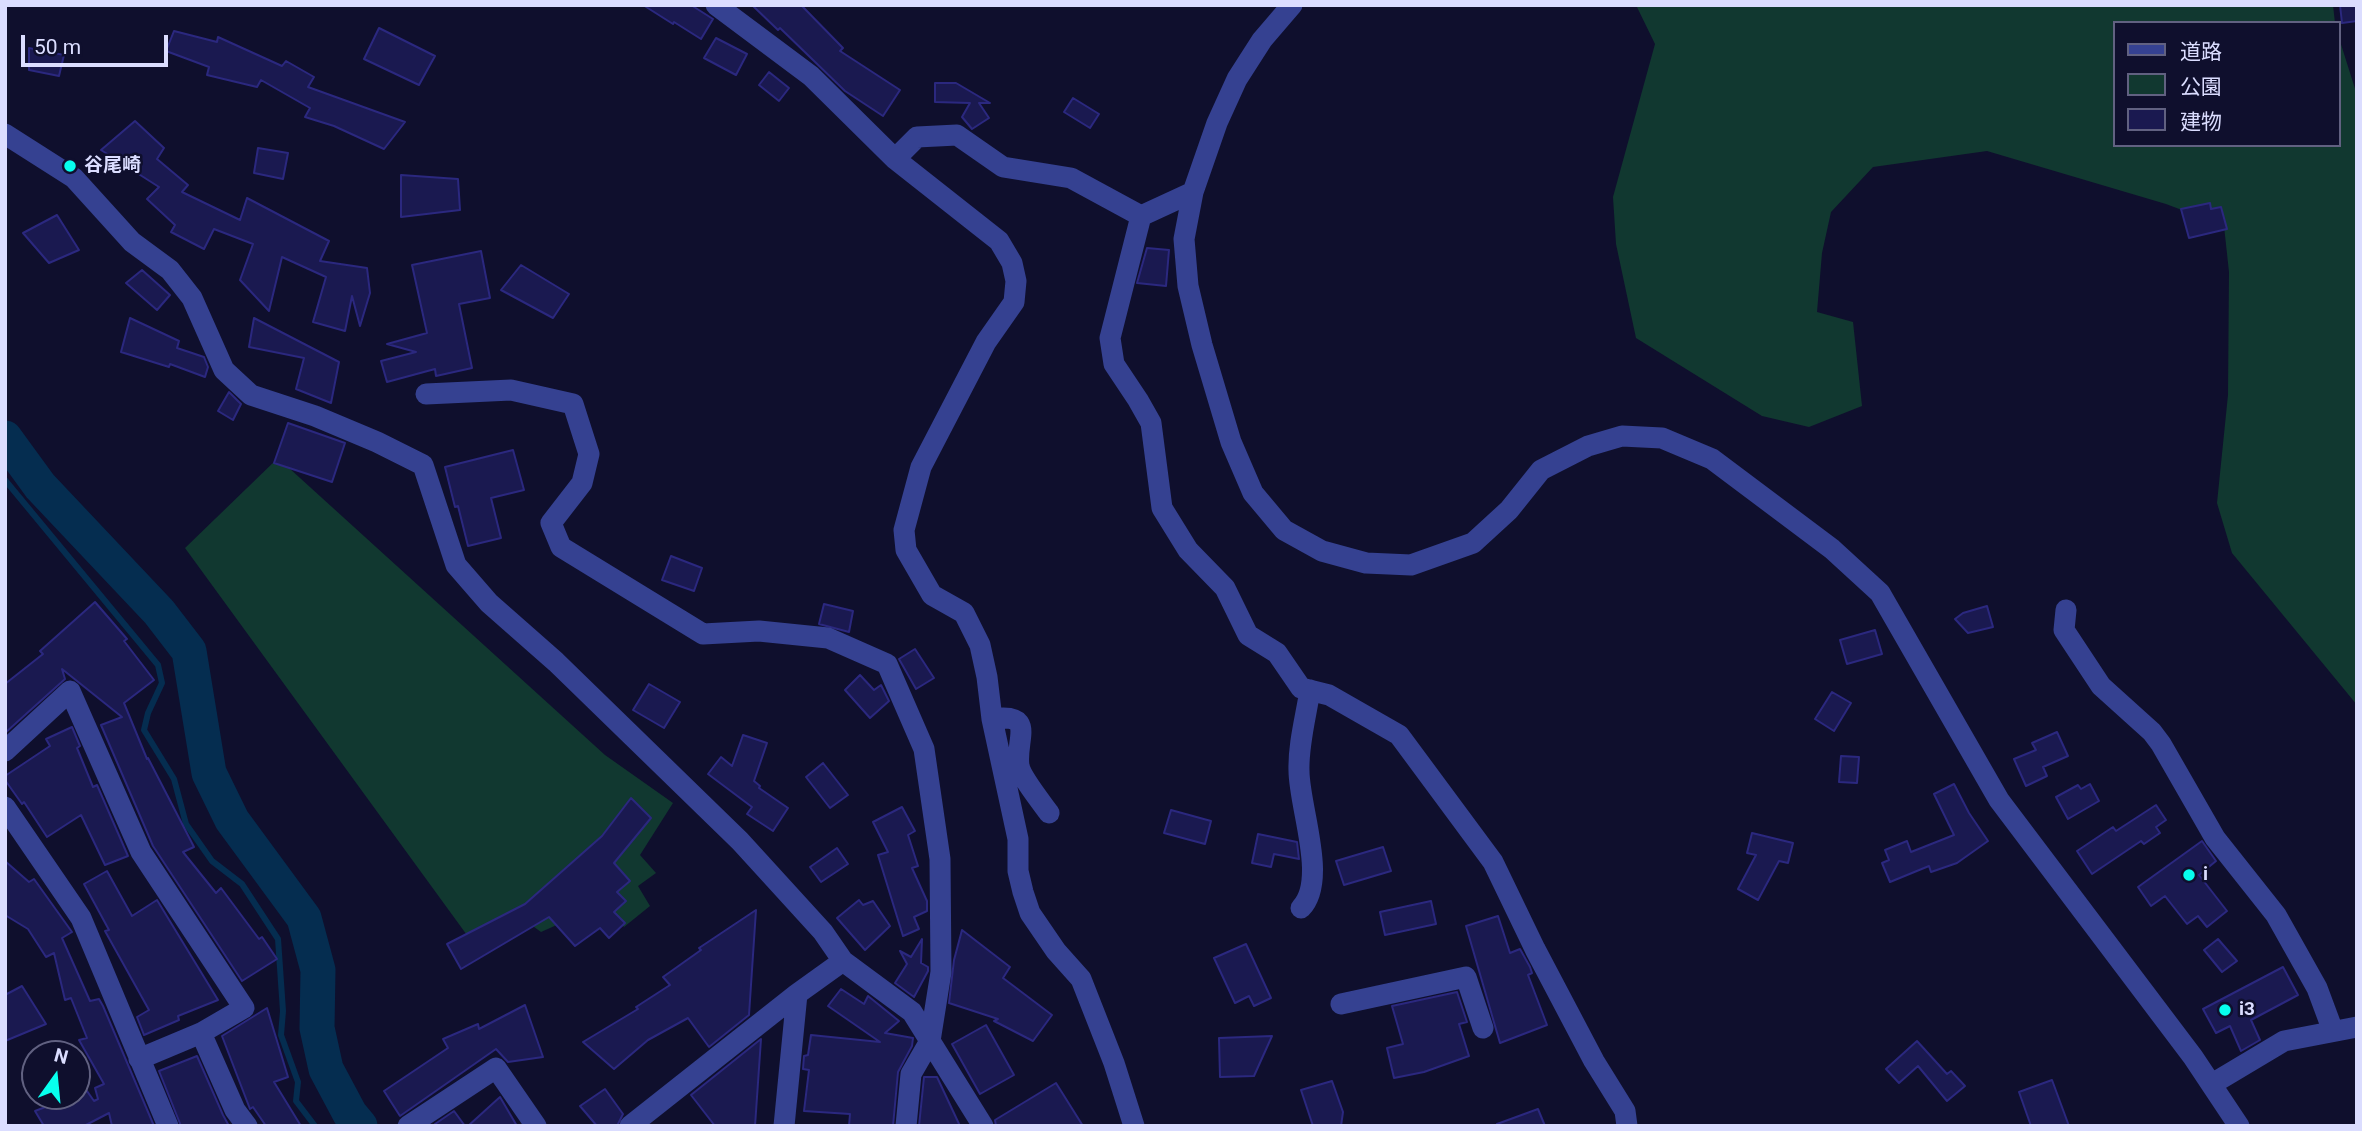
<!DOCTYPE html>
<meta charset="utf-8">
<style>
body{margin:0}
#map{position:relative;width:2362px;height:1131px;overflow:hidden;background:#0f0f2d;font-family:Roboto,"Noto Sans JP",sans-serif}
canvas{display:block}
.frame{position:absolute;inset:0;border:7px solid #dbddff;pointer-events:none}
.legend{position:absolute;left:2113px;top:21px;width:228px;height:126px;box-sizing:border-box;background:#0f0f2d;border:2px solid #616181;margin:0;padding:9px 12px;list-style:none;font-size:21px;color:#dbddff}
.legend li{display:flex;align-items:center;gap:14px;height:35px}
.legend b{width:35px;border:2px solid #616181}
.north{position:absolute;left:21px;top:1040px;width:70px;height:70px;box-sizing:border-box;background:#0f0f2d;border:2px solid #616181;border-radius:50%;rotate:15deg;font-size:19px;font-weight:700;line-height:28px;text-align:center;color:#dbddff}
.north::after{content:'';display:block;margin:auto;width:24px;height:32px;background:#07ffee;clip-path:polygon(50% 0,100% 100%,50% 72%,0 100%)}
.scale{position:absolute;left:21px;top:35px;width:147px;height:32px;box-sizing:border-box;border:4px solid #dbddff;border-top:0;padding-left:9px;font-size:21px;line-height:24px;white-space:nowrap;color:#dbddff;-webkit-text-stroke:5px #0f0f2d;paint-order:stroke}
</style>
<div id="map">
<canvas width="2362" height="1131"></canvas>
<div class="frame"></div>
<ul class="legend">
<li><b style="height:9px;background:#354191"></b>道路</li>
<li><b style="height:19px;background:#113830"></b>公園</li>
<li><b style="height:19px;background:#1a1950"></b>建物</li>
</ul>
<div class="north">N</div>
<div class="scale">50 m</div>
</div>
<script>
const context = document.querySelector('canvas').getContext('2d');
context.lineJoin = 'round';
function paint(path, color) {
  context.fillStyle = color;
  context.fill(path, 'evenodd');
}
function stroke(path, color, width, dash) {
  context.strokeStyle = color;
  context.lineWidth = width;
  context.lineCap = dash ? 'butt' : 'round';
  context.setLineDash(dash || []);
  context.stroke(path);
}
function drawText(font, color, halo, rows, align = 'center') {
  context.font = font + ' Roboto,"Noto Sans JP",sans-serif';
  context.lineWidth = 5;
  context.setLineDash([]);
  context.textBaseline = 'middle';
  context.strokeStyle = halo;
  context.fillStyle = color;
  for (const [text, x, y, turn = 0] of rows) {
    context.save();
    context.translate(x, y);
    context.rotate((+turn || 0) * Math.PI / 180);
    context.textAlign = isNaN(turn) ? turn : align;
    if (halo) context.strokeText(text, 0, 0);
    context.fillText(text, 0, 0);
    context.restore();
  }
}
const green = new Path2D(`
 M1636,5h697l2,18h-220v122h224v-107l18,57v610l-125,-152 -15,-50 11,-108 1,-123 -5,-46 -58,-22 -179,-53 -114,16 -42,45 -9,41 -5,59 36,10 9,84 -53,21 -47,-11 -126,-78 -20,-94 -3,-47 42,-153z
 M278,458l327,297 68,48 -33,52 16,18 -18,13 12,20 -26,21 -10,-12 -18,16 -19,-15 -36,16 -11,-8 -50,29 -295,-405z`);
const stream = new Path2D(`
 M5,480l153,185 4,18 -14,30 -4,17 30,49 12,45 26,37 30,23 36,55 5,72 -2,24 17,47 -2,19 19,25`);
const river = new Path2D(`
 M5,438l35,48 119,126 30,39 20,122 23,47 72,98 14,52 -1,58 9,41 24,45 10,12`);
const building = new Path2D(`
 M643,5h48l22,14 -12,20 -27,-17 -1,2z
 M752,5h49l42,43 -3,3 60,39 -17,26 -38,-25 -65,-63 -2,2z
 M2340,5h17v16l-15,2z
 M379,28l56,28 -16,29 -55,-26z
 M174,31l43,11 1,-5 64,29 4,-5 28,16 -6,10 97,35 -21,27 -50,-23 -29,-9 5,-9 -49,-28 -4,7 -50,-12 2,-8 -43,-16z
 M716,38l31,16 -11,21 -32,-17z
 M29,48l35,7 -5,21 -30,-6z
 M769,72l20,16 -10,13 -20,-16z
 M935,83h21l34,20h-11l10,15 -17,11 -10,-12 8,-14 -35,-1z
 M1073,98l26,16 -9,14 -26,-16z
 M135,121l29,27 -7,11 31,26 -6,7 58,28 7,-22 82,43 -9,20 47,7 3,25 -10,33 -8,-30 -7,35 -32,-9 13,-45 -44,-20 -13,54 -29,-31 13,-36 -39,-15 -10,20 -33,-17 4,-7 -28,-26 12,-12 -58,-37z
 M258,148l30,5 -5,26 -29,-6z
 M401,175l57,4 2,31 -59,7z
 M2210,203l1,6 10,-2 6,22 -38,9 -8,-29z
 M57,215l22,35 -30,13 -26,-30z
 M1147,248l22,2 -3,36 -29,-3z
 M481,251l9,47 -31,6 13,64 -36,8 -1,-7 -48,13 -6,-21 35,-9 -29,-8 40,-11 -15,-68z
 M521,265l48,29 -16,24 -52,-28z
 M142,270l28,25 -13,15 -31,-27z
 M130,318l49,23 -2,7 27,9 4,10 -3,10 -35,-13 -1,3 -48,-15z
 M254,318l85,44 -8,41 -35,-14 8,-31 -55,-11z
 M229,392l12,12 -8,16 -15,-9z
 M288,423l57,20 -13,39 -58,-19z
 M513,450l11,40 -33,8 10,40 -33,8 -10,-40 -3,1 -10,-40z
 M671,556l31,12 -8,23 -32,-11z
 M95,602l32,37 -3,2 30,39 -30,23 23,56 1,-1 46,89 -11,5 33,41 5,-5 38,51 3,-2 15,22 -35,22 -89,-135 -52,-121 21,-8 -60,-48 3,10 -60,54v-49l38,-30 -3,-3z
 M824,604l29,7 -4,21 -30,-8z
 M1987,606l6,21 -25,6 -13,-14 8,-6z
 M1875,630l7,24 -35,10 -7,-24z
 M915,649l19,29 -18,11 -17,-30z
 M860,675l14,15 7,-5 8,16 -19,17 -25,-28z
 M649,684l31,18 -16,26 -31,-18z
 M1832,692l19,11 -17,28 -19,-12z
 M72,727l8,19 -3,2 16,39 4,-2 31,71 -23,9 -24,-50 -34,22 -23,-35 -2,2 -17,-24v-4l45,-30 -4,-7z
 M2057,732l11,24 -25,11 4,9 -21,10 -12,-27 22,-9 -4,-7z
 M743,735l24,8 -13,38 6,5 -1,2 29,20 -15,23 -26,-17 5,-7 -44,-33 13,-17 11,9z
 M1841,756l18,1 -2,26 -18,-1z
 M823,763l25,32 -18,13 -24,-31z
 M1954,784l15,29 19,28 -31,22 -26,9 -2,-6 -39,16 -8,-19 7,-3 -4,-10 22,-9 4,11 43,-17 -20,-41z
 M2090,784l9,17 -31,18 -12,-22 22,-12 3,4z
 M631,798l20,20 -37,45 16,18 -13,11 9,9 -12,11 11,11 -16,15 -9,-10 -25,18 -26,-29 -88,52 -14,-25 78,-40 77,-68z
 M2156,805l10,15 -10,7 4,6 -16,11 -3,-3 -49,33 -15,-23 36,-24 3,4z
 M902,807l13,24 -7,4 10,31 -6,2 15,33v10l-13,6 5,12 -16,7 -25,-81 10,-3 -15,-30z
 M1171,810l40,11 -6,23 -41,-11z
 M1752,833l41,10 -5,20 -9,-2 -21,39 -20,-11 18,-34 -9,-2z
 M1258,834l39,8 2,17 -25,-5 -3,13 -19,-4z
 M2202,841l14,20 -17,14 28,36 -20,16 -9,-11 -11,8 -22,-28 -14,10 -13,-19z
 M1383,847l8,24 -47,14 -8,-24z
 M837,848l11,16 -27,18 -11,-15z
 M5,861l24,21 5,-3 38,53 -10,6 28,63 9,-2 4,7 51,120h-42l-3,-13 -25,13h-40l-9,-15 52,-20 7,10 4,-2 -3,-11 9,-4 -25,-44 8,-2 -16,-40 -6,2 -11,-47 -8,4 -18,-28 -23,-14z
 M107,871l25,45 25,-16 61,100 -40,16 1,4 -35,15 -7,-18 12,-7 -44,-79 4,-1 -25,-46z
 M859,900l4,5 10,-4 17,25 -25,24 -28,-32z
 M1431,901l5,23 -51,11 -5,-23z
 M756,910l-7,105 -40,32 -21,-29 -40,22 -34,29 -31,-27 55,-33 -2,-2 34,-22 -7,-8 38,-27 -2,-2z
 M1498,916l12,37 10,-4 10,18 2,6 -4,2 19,50 -47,18 -34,-117z
 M962,930l48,37 -7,11 49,37 -19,26 -39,-20 4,-2 -49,-16 5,-43z
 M922,939l-1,24 7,4v4l-14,26 -19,-14 12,-19 -7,-13 11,6z
 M2218,939l19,22 -15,11 -18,-22z
 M1246,944l25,54 -17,8 -5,-10 -14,7 -21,-45z
 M2283,967l15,28 -47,25 9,20 -19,11 -11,-25 -14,7 -13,-24z
 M22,986l24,38 -41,17v-46z
 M841,989l23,15 4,-8 31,25 -14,12 28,5 -1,8 -14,26 -5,54h-44l1,-12 -46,-3 5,-41 -6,-1 1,-13 4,-1 3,-20 69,7 -52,-36z
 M1457,992l10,30 -8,2 10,32 -45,16 -30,6 -7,-30 16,-4 -11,-38z
 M525,1005l18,52 -35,5 -12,-13 -96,67 -16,-25 64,-43 -5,-9 35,-15 1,5z
 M267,1008l21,69 -14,5 27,44h-35l-13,-19 -3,2 -28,-73z
 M986,1025l28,50 -34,19 -28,-50z
 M1272,1036l-18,40 -34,1 -1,-39z
 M761,1039l-6,87h-40l-24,-31z
 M1917,1041l30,33 4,-3 14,15 -18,15 -29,-35 -19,17 -13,-14z
 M197,1056l26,59 6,11h-48l-22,-55z
 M924,1077h13l23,49h-41z
 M2052,1080l17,46h-38l-12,-34z
 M1332,1081l11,31 -2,14h-28l-12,-36z
 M1056,1083l27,43h-87l-1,-6z
 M605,1089l18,25 -6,12h-20l-17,-20z
 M500,1097l17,29h-49z
 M1538,1109l7,17h-47l-1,-2z
 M454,1111l11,15h-28l-2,-2z`);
const minor = new Path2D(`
 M716,5l95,71 84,83 104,82 13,22 4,18 -2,21 -28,40 -65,125 -17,63 2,20 26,45 32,18 16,32 7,32 5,42 26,120v32l5,21 7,21 26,38 25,28 33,84 20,63
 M1292,5l-30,35 -25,39 -20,44 -24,69 -9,47 4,47 14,59 29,97 22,51 31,37 38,21 44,12 45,2 62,-22 36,-33 32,-40 47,-24 34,-10 40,2 50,21 120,90 48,44 119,207 194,257 46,69
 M5,134l69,44 58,64 38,28 22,28 32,72 27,25 64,21 62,26 46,23 33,100 33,38 67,59 184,179 83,91 20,29 69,51 71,114
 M895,159l22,-22 40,-2 46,32 68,11 70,38
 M1141,216l-31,122 4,26 24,36 13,23 11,85 26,42 37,38 23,47 29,18 24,35 28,7 70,40 94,127 42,87 59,112 31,50 2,15
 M1141,216l52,-24
 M426,394l85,-4 62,14 16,50 -7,29 -31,40 10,24 142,87 56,-3 69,7 59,26 37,85 16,110 1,113 -11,69 -19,33 -5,52
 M2066,610l-2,20 37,56 51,46 9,12 54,94 61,77 41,73 16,43
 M992,719c45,-7 23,21 27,47 2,11 22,36 30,47
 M5,751l65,-60 71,161 103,156 -43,25 -62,26
 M5,807l76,111 87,208
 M1301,908c27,-28 -2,-101 -2,-137 -1,-26 7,-55 11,-81
 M1341,1004l125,-27 17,51
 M201,1033l34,77 12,16
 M2212,1084l72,-43 73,-14
 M408,1126l88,-58 40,58
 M630,1126l167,-132 46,-33
 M784,1126l13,-132`);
const markers = [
 [70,166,7,"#07ffee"],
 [2189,875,7,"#07ffee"],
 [2225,1010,7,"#07ffee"]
];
const poiNames = [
 ["谷尾崎",84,166],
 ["i",2203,875],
 ["i3",2239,1010]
];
paint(green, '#113830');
stroke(stream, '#052d50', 6);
stroke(river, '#052d50', 35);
paint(building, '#1a1950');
stroke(building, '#2b287f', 2);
stroke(minor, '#354191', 21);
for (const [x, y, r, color] of markers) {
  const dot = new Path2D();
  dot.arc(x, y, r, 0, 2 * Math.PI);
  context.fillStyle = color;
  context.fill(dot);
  stroke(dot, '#0f0f2d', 2.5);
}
drawText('bold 19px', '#dbddff', '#0f0f2d', poiNames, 'left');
</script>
